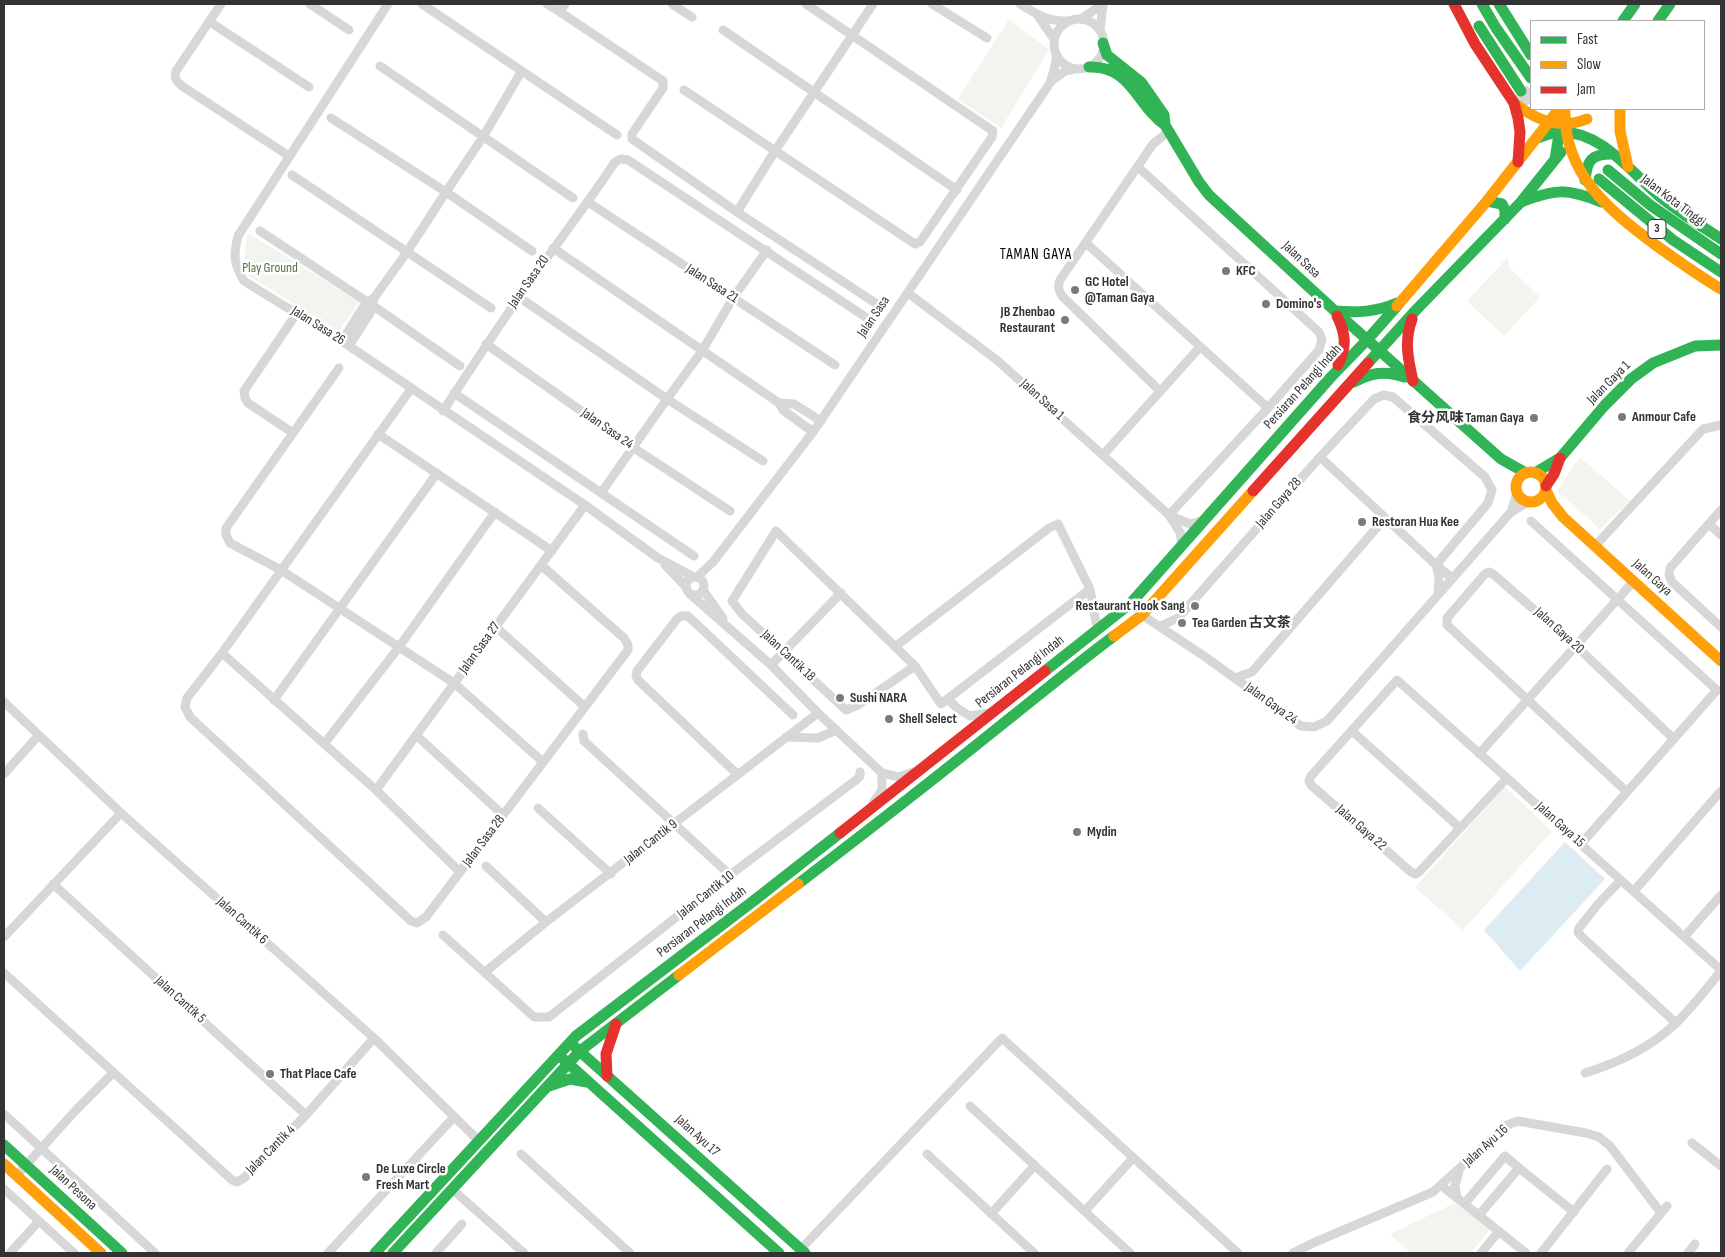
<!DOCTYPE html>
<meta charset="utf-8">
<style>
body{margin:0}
#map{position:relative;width:1725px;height:1257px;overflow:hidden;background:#fff;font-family:"Sofia Sans Condensed",sans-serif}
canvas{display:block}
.frame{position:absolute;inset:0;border:5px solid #333;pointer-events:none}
.legend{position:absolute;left:1530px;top:20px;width:175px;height:90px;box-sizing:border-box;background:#fff;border:1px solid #adadad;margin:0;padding:6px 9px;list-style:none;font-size:15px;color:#333}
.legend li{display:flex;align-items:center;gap:10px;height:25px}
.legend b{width:25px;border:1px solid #adadad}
</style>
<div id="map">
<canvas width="1725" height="1257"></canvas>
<div class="frame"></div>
<ul class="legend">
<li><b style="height:6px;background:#30b455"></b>Fast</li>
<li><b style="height:6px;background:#ff9f0a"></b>Slow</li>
<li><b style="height:6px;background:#e5322d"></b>Jam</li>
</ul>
</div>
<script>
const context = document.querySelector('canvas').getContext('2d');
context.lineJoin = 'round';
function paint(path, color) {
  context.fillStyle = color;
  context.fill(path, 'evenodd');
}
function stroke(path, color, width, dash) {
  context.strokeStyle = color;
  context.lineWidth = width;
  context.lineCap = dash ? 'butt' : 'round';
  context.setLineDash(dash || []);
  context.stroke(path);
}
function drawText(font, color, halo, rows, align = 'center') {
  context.font = font + ' "Sofia Sans Condensed","Noto Sans SC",sans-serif';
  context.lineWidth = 5;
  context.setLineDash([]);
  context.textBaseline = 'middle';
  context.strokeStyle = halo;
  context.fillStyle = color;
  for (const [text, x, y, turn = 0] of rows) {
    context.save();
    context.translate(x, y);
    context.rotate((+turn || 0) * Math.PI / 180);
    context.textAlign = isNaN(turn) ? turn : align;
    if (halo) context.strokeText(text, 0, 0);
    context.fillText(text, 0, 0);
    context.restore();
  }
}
const green = new Path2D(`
 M1009,19l40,31 -48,78 -43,-29z
 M248,233l112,69 -21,29 -91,-55c-5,-16 -4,-27 0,-43z
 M1507,258l2,2 -1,6 32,31 -36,39 -37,-35z
 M1580,457l50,44 -30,28 -43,-38z
 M1505,787l47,44 -89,99 -48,-43z
 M1455,1203l35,26 -19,24h-60l-21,-19z`);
const water = new Path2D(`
 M1565,842l40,37 -85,92 -36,-41z`);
const highwayTunnel = new Path2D(`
 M1521,91l10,11`);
const street = new Path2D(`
 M221,4l-45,67c-2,7 0,10 6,15l107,70
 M310,4l39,26
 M388,4l-150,232c-5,20 -4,28 6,45l105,65 236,159 73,53 36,19
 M422,4l195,131
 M547,4l13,8 5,-8
 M672,4l20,13
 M932,4l55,34
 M1020,4c16,10 28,18 48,17
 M560,12l103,69v7l-31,46v5l105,73 143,94
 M1038,16l16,23
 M1081,19l22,-15
 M1054 44a25 25 0 1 1 50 0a25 25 0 1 1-50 0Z
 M210,22l99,65
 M723,30l234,160
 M1100,31l3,-27
 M380,66l193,132
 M1050,82l15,-11 10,-2
 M684,90l231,154 5,-2 72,-105 1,-6 -187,-127
 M331,118l115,74 86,59
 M1138,167l181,165 3,8 -3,10 -51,58 -99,107
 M292,175l199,133
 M588,202l247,163
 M737,212l38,-61 98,-147
 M260,231l112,74 88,61
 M1086,243l182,165
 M553,248l226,155 4,7 30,22
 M908,293l90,68 138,124 33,30 11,17 2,13
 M519,297l148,102 96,62
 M342,341l22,-35 8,-7
 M486,344l148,104 96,63
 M349,346l21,-33 4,-15 33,-46 39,-60 37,-55 38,-65
 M339,368l-113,160v7l4,8 51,27 173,113 89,79
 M411,389l-189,264 -35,45 -2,9 5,10 221,204 6,2 9,-6 202,-267v-5l-4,-7 -83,-73
 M1160,391l-97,-94c-4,-6 -6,-10 -3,-17l93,-136 16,-13
 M454,393l240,163
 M779,403l15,1 27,17
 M443,411c27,-41 53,-81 81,-121 30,-43 62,-84 91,-128l6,-3 7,1 239,158
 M293,433l-45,-30 -3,-5 -1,-7 53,-78
 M378,434l174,117
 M1103,455l97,-108
 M1320,457l116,108 16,13
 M601,493l66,-94 35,-48 31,-53 34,-48
 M1721,510l-51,58 -1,7 3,7 49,45
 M1511,512l6,-19
 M1171,516l19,8 14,-4
 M1531,521l186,169 -136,154
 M1709,524l12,11
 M1595,546l108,-117 18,-4
 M665,565l20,21
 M1436,565l3,12 -1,17
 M686 586a9 9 0 1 1 18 0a9 9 0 1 1-18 0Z
 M697,577l16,-15 100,-130 237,-349 4,-13 3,-15
 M703,590l20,28
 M690,594l81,71 47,48 64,60 17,4 14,-5
 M1131,603l11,12 62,41 97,70 13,1 13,-6 184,-209 17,-10
 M1160,626l18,-8 142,-161 54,-58 10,-4 9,2 92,80 7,13 -4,13 -52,62
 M496,627l89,80
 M896,646l153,-118 9,-4 32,65 6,33 4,6
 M222,653l154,137 84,82
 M771,665l70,-72
 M915,666l-57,39 -12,5 -104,-96 -10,-13 44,-70 139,135 26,38 149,-115
 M1235,678l17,-6 133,-154
 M948,699l9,9 13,8 19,-3
 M274,700l163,-227
 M4,702l117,111 253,225 105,103
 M1352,731l108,97
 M583,734l1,7 146,134
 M416,735l87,80
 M786,737l32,1 19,-8
 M324,744l75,-97 96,-135
 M1479,754l154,-172
 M4,774l34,-38
 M737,774l-99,-94 -2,-4 1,-5 40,-52 4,-3h7l105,99
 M1507,778l-88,94 -4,2 -4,-2 -100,-87 -2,-4 2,-5 86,-96 110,98 214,192
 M376,790l209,-285
 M1627,792l-180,-167v-7l38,-44 4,-2 4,2 83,72 98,93
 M873,803l9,-13v-17
 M538,808l73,66
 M486,866l60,56
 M1621,880l-23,24 -19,24 -1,4 3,4 95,87
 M53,884l253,231
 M1634,891l87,-100
 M443,935l91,82h15l181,-142 126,-95 4,-4v-4
 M1685,936l36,-41
 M4,937l117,-124
 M485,972l61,-50 272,-209
 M4,973l228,207 5,2 7,-4 62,-63 68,-77
 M1585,1073c32,-10 66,-26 90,-49 17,-16 31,-35 46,-53
 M970,1106l160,147
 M4,1114l151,139
 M1692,1143l29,23
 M521,1154l109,99
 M927,1154l107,99
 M1519,1168l55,44
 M17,1175l60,-66 36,-36
 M1442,1186l84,67
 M4,1189l70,64
 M452,1189l72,64
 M1457,1198l-2,-12 4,-15
 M1465,1203l40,-47 14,12 -40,47
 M1085,1211l48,-53
 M991,1214l44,-49
 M798,1252l204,-214 236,215
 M10,1253l29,-32
 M328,1253l126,-136
 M436,1253l26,-29
 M1293,1253l20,-10 120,-51 74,-67 11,-4 68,12 13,4 11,9 51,67
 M1481,1253l18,-22
 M1541,1253l66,-84
 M1628,1253l39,-47
 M1688,1253l7,-9`);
const fast = new Path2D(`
 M1482,4l14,24 35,50
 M1499,4l32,51
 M1623,21l12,-17
 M1658,21l12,-17
 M1479,26l42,65
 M1103,43l4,12 34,27 23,33 1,10 34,57 10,13 126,116 166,148 25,14
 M1089,67c42,-2 48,39 76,58
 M1537,138c7,-2 15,-6 22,-6 41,-2 71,39 99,63 19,16 42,30 63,44
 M1555,159l3,-18v-18
 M1608,170l42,35 71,49
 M1599,179l74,61 48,32
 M1585,180c2,-19 6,-26 26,-26
 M1487,201l15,3 3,6v9
 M1521,202c34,-13 46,-14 80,0
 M1335,311c22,2 41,1 62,-8
 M1368,363l48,-53 105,-108 40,-50
 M1354,382c17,-9 31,-12 50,-5
 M1535,473l25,-15 45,-53 26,-26 22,-16 42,-17 26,-1
 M1045,671l86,-68 200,-226 36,-37 30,-34
 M798,884c68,-52 135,-104 202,-158 38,-30 75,-61 114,-90
 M575,1047l230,206
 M561,1057l218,196
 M549,1086l21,-7 17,3
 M4,1145l118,108
 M375,1253l201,-217 180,-137 84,-66
 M393,1253l187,-202 99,-76`);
const slow = new Path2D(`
 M1514,103c22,17 45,27 73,16
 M1565,109c-2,65 45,102 92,137 21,15 42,30 64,43
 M1620,109v22l8,36
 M1397,306l90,-105 72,-92
 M1516 487a15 15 0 1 1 30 0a15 15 0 1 1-30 0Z
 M1546,490l6,13 11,14 158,144
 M1114,636l28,-21 111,-124
 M679,975l119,-91
 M4,1164l97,89`);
const jam = new Path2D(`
 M1454,4l21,40 39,59 4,15 2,14 -2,30
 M1337,316c9,18 10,31 1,49
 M1412,319c-8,22 -4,40 1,62
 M1546,486l8,-12 6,-16
 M1253,491l115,-128
 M840,833l205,-162
 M607,1076l-1,-22 10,-30`);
const markers = [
 [1226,271,5,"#7a7a7a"],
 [1075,290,5,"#7a7a7a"],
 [1266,304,5,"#7a7a7a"],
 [1065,320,5,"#7a7a7a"],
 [1622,417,5,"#7a7a7a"],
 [1534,418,5,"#7a7a7a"],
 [1362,522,5,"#7a7a7a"],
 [1195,606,5,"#7a7a7a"],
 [1182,623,5,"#7a7a7a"],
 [840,698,5,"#7a7a7a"],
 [889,719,5,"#7a7a7a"],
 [1077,832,5,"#7a7a7a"],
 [270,1074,5,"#7a7a7a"],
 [366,1177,5,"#7a7a7a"]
];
const shields = [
 [1657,229,18]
];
const shieldNames = [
 ["3",1657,229]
];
const streetNames = [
 ["Jalan Kota Tinggi",1673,201,37],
 ["Jalan Sasa",1301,260,43],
 ["Jalan Sasa 20",529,282,-55],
 ["Jalan Sasa 21",712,284,33],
 ["Jalan Sasa",874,317,-56],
 ["Jalan Sasa 26",318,326,32],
 ["Jalan Gaya 1",1609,383,-45],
 ["Persiaran Pelangi Indah",1303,387,-48],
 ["Jalan Sasa 1",1042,400,42],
 ["Jalan Sasa 24",607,429,35],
 ["Jalan Gaya 28",1279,503,-49],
 ["Jalan Gaya",1652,578,42],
 ["Jalan Gaya 20",1559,631,42],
 ["Jalan Sasa 27",480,648,-54],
 ["Jalan Cantik 18",788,656,43],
 ["Persiaran Pelangi Indah",1020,672,-38],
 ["Jalan Gaya 24",1271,704,36],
 ["Jalan Gaya 15",1560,825,42],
 ["Jalan Gaya 22",1361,828,41],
 ["Jalan Sasa 28",484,841,-53],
 ["Jalan Cantik 9",651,842,-38],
 ["Jalan Cantik 10",706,895,-38],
 ["Jalan Cantik 6",242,921,42],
 ["Persiaran Pelangi Indah",702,922,-37],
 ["Jalan Cantik 5",180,1000,42],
 ["Jalan Ayu 17",697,1136,42],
 ["Jalan Ayu 16",1486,1146,-42],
 ["Jalan Cantik 4",271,1150,-45],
 ["Jalan Pesona",73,1188,43]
];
const parkNames = [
 ["Play Ground",270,268]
];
const poiNames = [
 ["KFC",1236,271],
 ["GC Hotel",1085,282],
 ["@Taman Gaya",1085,298],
 ["Domino's",1276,304],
 ["JB Zhenbao",1055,312,"right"],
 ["Restaurant",1055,328,"right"],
 ["Anmour Cafe",1632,417],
 ["食分风味 Taman Gaya",1524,418,"right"],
 ["Restoran Hua Kee",1372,522],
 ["Restaurant Hook Sang",1185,606,"right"],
 ["Tea Garden 古文茶",1192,623],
 ["Sushi NARA",850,698],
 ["Shell Select",899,719],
 ["Mydin",1087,832],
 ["That Place Cafe",280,1074],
 ["De Luxe Circle",376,1169],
 ["Fresh Mart",376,1185]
];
const neighbourhoodNames = [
 ["TAMAN GAYA",1036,255]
];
paint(green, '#f1f5ed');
paint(water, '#ddebf3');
stroke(highwayTunnel, '#d6d6d6', 16, [16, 8]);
stroke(street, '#d7d7d7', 9);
stroke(fast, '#30b455', 11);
stroke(slow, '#ff9f0a', 11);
stroke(jam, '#e5322d', 11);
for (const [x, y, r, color] of markers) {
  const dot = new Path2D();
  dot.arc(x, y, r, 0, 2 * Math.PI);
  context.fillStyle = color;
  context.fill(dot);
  stroke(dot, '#fff', 2);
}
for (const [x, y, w] of shields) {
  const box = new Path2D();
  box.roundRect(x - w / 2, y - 9.5, w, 19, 4);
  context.fillStyle = '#fff';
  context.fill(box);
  stroke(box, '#333', 1);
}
drawText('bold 12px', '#333', null, shieldNames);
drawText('14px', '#333', '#fff', streetNames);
drawText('14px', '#56703f', '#fff', parkNames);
drawText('bold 14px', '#333', '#fff', poiNames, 'left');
context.letterSpacing = '1px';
drawText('15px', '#000', '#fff', neighbourhoodNames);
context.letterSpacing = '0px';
</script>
